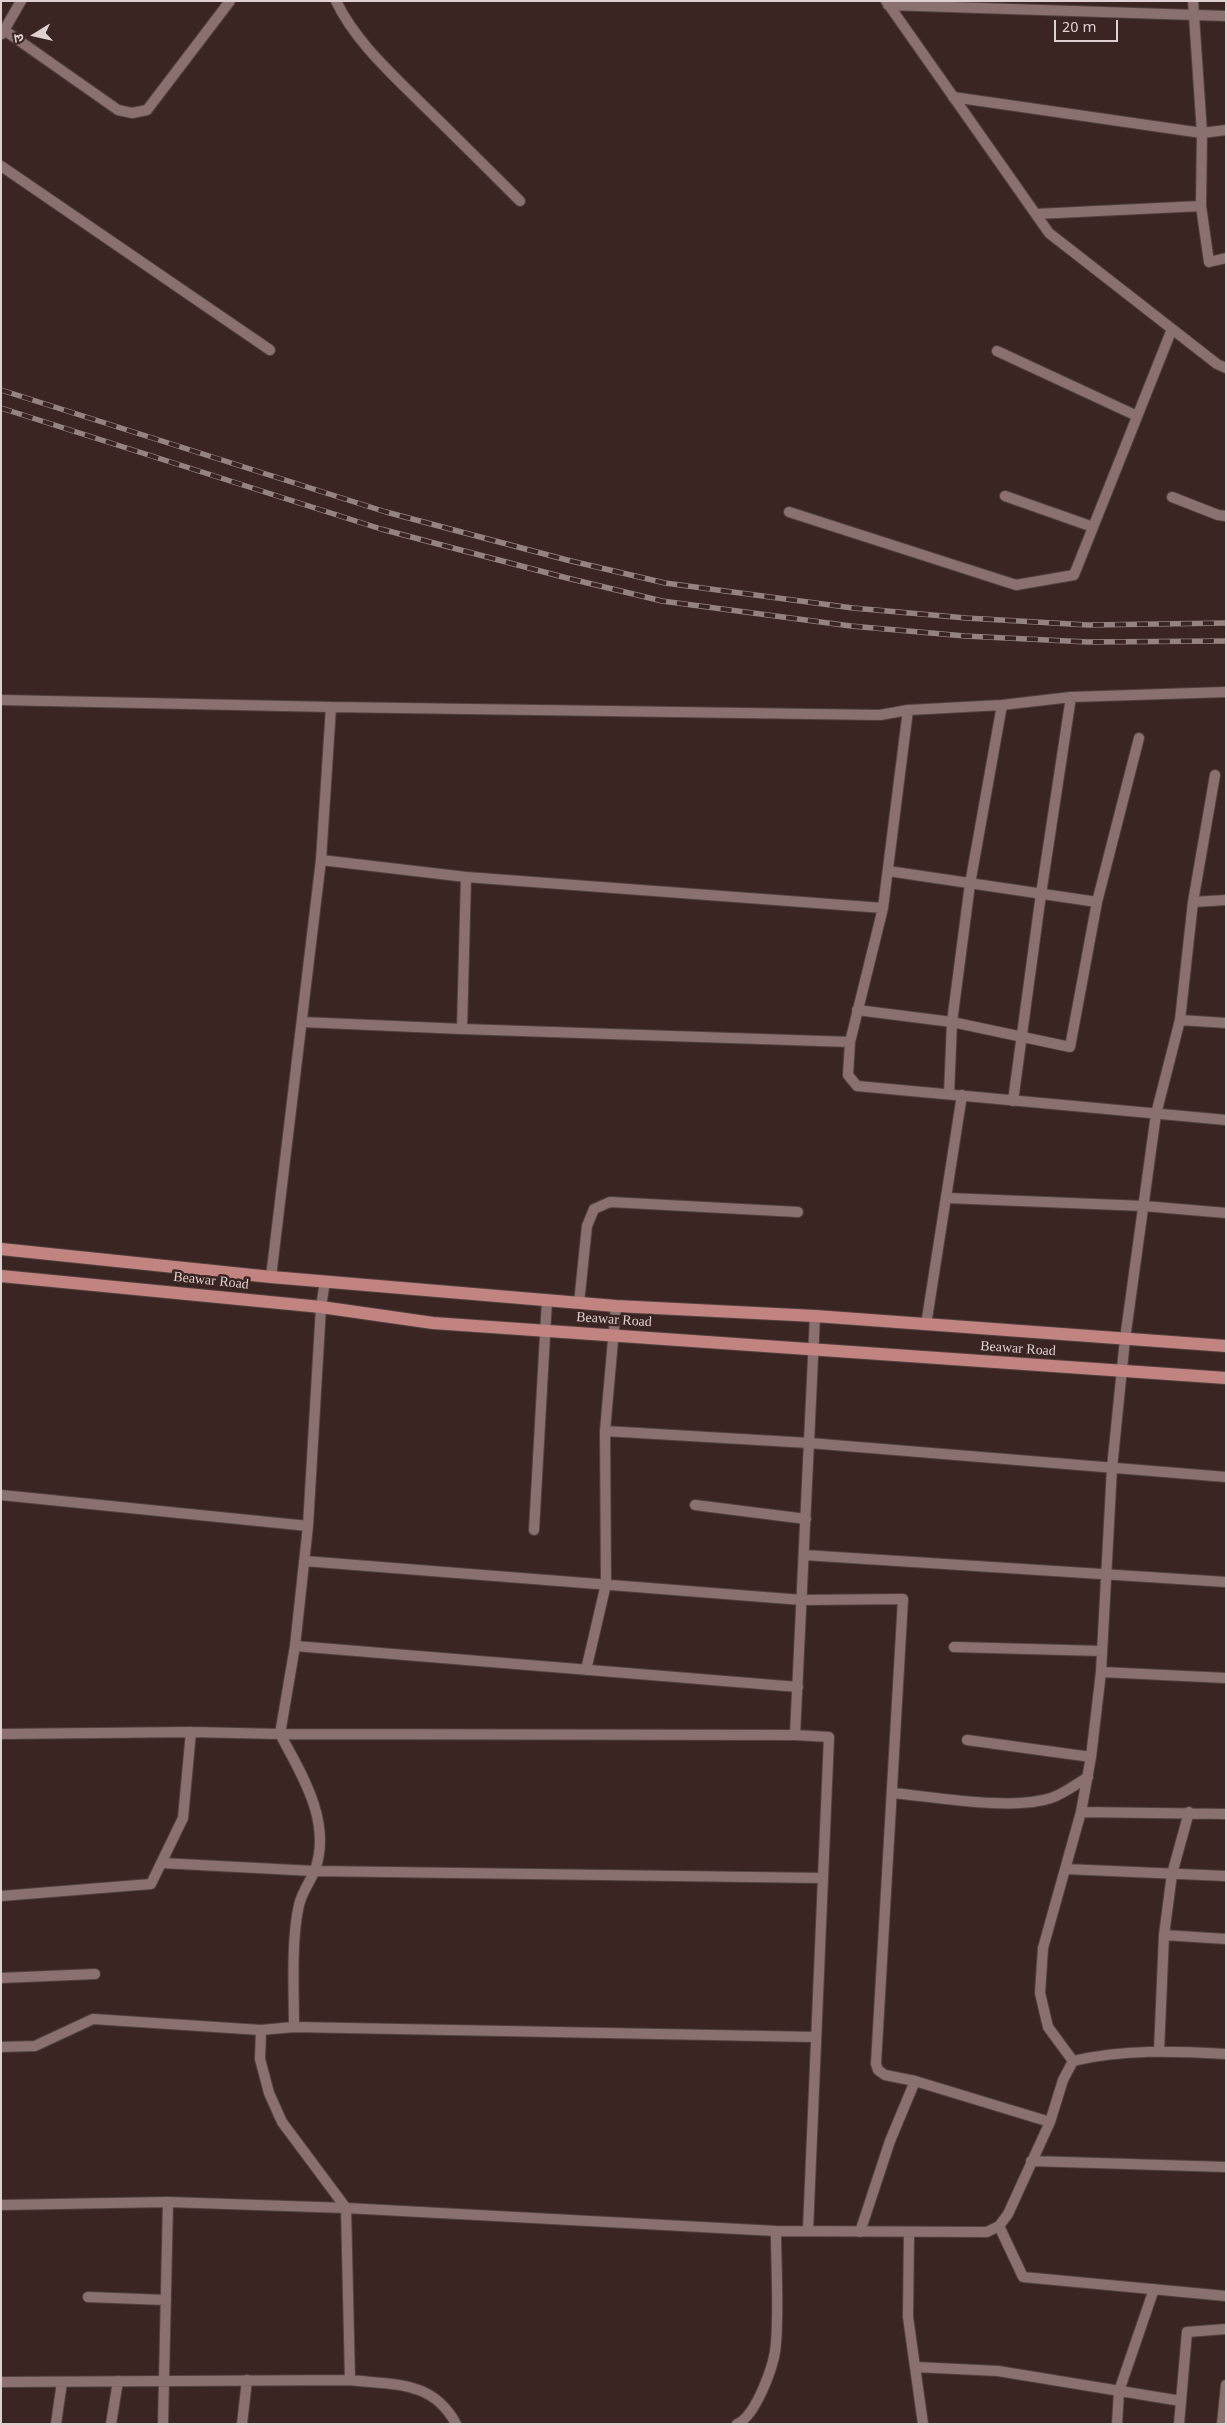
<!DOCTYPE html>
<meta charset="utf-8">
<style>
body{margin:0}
#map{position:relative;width:1227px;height:2425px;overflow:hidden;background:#3a2523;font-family:Georgia,"Noto Sans Devanagari",serif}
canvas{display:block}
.frame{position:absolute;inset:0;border:2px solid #dfd1cf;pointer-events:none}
.north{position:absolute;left:10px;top:10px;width:50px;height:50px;-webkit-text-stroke:4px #3a2523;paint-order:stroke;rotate:260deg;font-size:14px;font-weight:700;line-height:20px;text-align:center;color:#dfd1cf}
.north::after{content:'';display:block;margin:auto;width:18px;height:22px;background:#dfd1cf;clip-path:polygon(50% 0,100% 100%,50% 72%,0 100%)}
.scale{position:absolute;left:1054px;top:20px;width:64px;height:22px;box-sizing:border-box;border:2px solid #dfd1cf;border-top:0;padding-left:6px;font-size:15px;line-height:18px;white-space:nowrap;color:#dfd1cf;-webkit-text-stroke:4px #3a2523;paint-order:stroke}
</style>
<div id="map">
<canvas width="1227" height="2425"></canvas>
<div class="frame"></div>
<div class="north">उ</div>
<div class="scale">20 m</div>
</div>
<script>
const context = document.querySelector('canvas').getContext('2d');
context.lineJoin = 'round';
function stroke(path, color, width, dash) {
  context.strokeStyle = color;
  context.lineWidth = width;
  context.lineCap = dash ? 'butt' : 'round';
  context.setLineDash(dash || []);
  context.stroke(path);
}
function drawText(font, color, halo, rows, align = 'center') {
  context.font = font + ' Georgia,serif';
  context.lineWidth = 5;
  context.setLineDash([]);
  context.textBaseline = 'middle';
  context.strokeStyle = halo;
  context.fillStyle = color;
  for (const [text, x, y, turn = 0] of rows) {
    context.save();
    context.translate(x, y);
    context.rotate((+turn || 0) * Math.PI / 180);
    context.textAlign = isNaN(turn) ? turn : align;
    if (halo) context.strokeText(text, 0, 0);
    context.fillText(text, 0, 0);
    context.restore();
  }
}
const minor = new Path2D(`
 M336,1c19,40 55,72 86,103 33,32 66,65 98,97
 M886,1l163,232 168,131 9,4
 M1193,1l9,132 -1,73 8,56 17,-4
 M888,5l338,11
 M4,30l114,80 14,3 15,-3 83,-109
 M2,34l19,-33
 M953,97l249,36 24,-3
 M1,166l269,184
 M1036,214l165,-8
 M997,351l140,65
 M1005,496l88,31
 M1172,497l46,18 8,1
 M789,512l227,73 58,-10 98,-246
 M1,700l330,7
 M908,710l-25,198 -33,134 -2,33 9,11 369,34
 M321,860l145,17 417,31
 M888,871l209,31
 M466,877l-4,152 388,13
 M1193,902l33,-2
 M857,1010l95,12 118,25 27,-145 42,-164
 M1180,1020l46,3
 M302,1022l160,7
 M949,1094l3,-72 18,-138 32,-179
 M1013,1101l28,-207 30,-197
 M947,1198l197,8 82,7
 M271,1277l50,-417 10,-153 549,8 28,-5 94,-5 69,-8 155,-5
 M579,1303l8,-77 7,-17 16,-7 188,10
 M926,1325l36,-230
 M605,1431l204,12 417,34
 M1,1495l307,31
 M695,1505l111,14
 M534,1530l13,-230
 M804,1555l422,27
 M304,1561l498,39 101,-1 -27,465 2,6 7,5 30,6 135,41
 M295,1646l503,41
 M954,1647l148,4
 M586,1670l20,-86 -1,-153 11,-125
 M1101,1672l125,6
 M1,1734l190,-2 89,2 15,-88 13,-120 13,-219 4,-26
 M967,1740l124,17
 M893,1793c42,4 120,18 158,5 13,-4 25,-14 37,-21
 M1081,1812l145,2
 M161,1863l153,8 508,7
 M1065,1869l161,7
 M1,1896l150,-12 32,-66 8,-86
 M1164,1935l62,4
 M1,1978l94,-4
 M294,2027c0,-37 -3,-87 5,-122 3,-13 11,-23 16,-35 17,-48 -13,-95 -35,-136l515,1
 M261,2030l-1,29 9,34 13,29 64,86 4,172
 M1,2047l34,-1 58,-27 168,11 33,-3 521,10
 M1159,2051l5,-116 8,-61 17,-62
 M1073,2061l-25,-34 -8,-34 3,-45 38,-136 10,-55 10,-85 11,-204 13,-129 31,-225 24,-94 13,-118 22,-127
 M1031,2161l195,6
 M1,2205l167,-3 178,6 430,23 211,1 12,-6 9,-12 42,-92 13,-42 10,-19c51,-12 101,-10 153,-7
 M999,2226l24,51 203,19
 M808,2230l21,-493 -34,-2 20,-419
 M860,2232l30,-91 25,-60
 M909,2233l-1,84 15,107
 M88,2297l78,3
 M915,2367l83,4 183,30
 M1,2382l349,-2c43,5 83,0 106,44
 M56,2424l6,-42
 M111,2424l7,-43
 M163,2424l5,-222
 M242,2424l5,-44
 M737,2424c19,-8 38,-60 39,-81 3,-37 0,-75 0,-112
 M1117,2424l2,-33 35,-102
 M1179,2424l8,-92 39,-3
 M1222,2424l4,-39`);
const primary = new Path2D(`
 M1,1249l270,28 345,29 199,10 411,30
 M1,1276l320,31 112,16 793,55`);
const rail = new Path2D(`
 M1,390l385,122 181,48 98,23 188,25 113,10 122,7 138,-2
 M1,408l380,121 182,48 99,24 189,25 114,10 123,6 138,-1`);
const streetNames = [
 ["Beawar Road",211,1281,6],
 ["Beawar Road",614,1320,4],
 ["Beawar Road",1018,1349,4]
];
stroke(minor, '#52413f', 12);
stroke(primary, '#52413f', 14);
stroke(minor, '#8a716f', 10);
stroke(primary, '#c18480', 12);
stroke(rail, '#948381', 5.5);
stroke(rail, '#3a2523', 4, [11]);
drawText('14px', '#dfd1cf', '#3a2523', streetNames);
</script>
